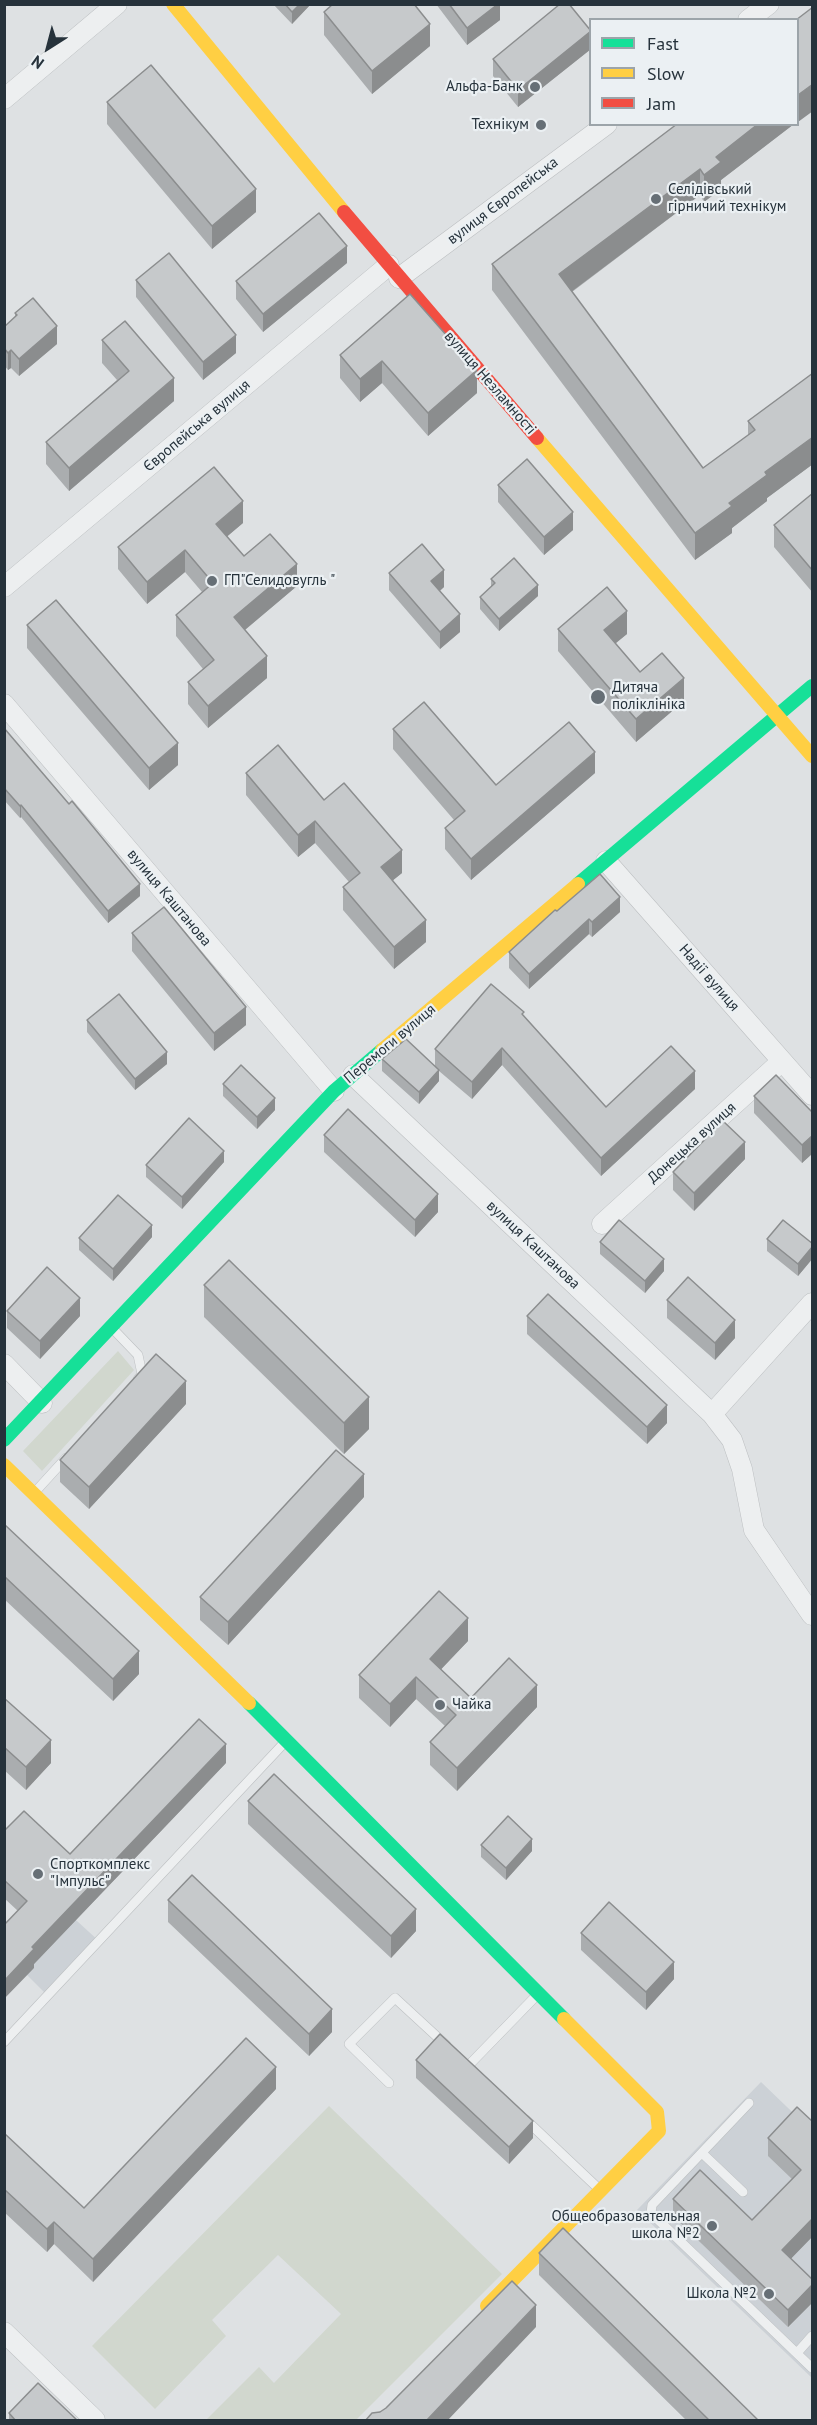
<!DOCTYPE html>
<meta charset="utf-8">
<style>
body{margin:0}
#map{position:relative;width:817px;height:2425px;overflow:hidden;background:#dee1e3;font-family:"PT Sans",sans-serif}
canvas{display:block}
.frame{position:absolute;inset:0;border:6px solid #26323b;pointer-events:none}
.legend{position:absolute;left:589px;top:18px;width:210px;height:108px;box-sizing:border-box;background:#ebf0f3;border:2px solid #9ca4a9;margin:0;padding:8px 10px;list-style:none;font-size:18px;color:#26323b}
.legend li{display:flex;align-items:center;gap:12px;height:30px}
.legend b{width:30px;border:2px solid #9ca4a9}
.north{position:absolute;left:18px;top:18px;width:60px;height:60px;-webkit-text-stroke:4px #ebf0f3;paint-order:stroke;rotate:216deg;font-size:16px;font-weight:700;line-height:24px;text-align:center;color:#26323b}
.north::after{content:'';display:block;margin:auto;width:21px;height:27px;background:#26323b;clip-path:polygon(50% 0,100% 100%,50% 72%,0 100%)}
</style>
<div id="map">
<canvas width="817" height="2425"></canvas>
<div class="frame"></div>
<ul class="legend">
<li><b style="height:8px;background:#16e098"></b>Fast</li>
<li><b style="height:8px;background:#ffcf43"></b>Slow</li>
<li><b style="height:8px;background:#f24e42"></b>Jam</li>
</ul>
<div class="north">N</div>
</div>
<script>
const context = document.querySelector('canvas').getContext('2d');
context.lineJoin = 'round';
function paint(path, color) {
  context.fillStyle = color;
  context.fill(path, 'evenodd');
}
function stroke(path, color, width, dash) {
  context.strokeStyle = color;
  context.lineWidth = width;
  context.lineCap = dash ? 'butt' : 'round';
  context.setLineDash(dash || []);
  context.stroke(path);
}
function drawText(font, color, halo, rows, align = 'center') {
  context.font = font + ' "PT Sans",sans-serif';
  context.lineWidth = 4.5;
  context.setLineDash([]);
  context.textBaseline = 'middle';
  context.strokeStyle = halo;
  context.fillStyle = color;
  for (const [text, x, y, turn = 0] of rows) {
    context.save();
    context.translate(x, y);
    context.rotate((+turn || 0) * Math.PI / 180);
    context.textAlign = isNaN(turn) ? turn : align;
    if (halo) context.strokeText(text, 0, 0);
    context.fillText(text, 0, 0);
    context.restore();
  }
}
const built = new Path2D(`
 M54,1900l46,42 -51,55 -45,-45z
 M761,2082l51,49v247l-175,-168z`);
const green = new Path2D(`
 M118,1351l16,19 -92,101 -19,-20z
 M329,2106l173,168 -146,146h-150l53,-53 15,16 67,-69 -63,-59 -66,65 14,16 -71,73 -63,-63z`);
const lane = new Path2D(`
 M113,1329l25,26 4,19 -4,5
 M35,1492l31,-34
 M4,2042l281,-300
 M474,2072l-6,-6 68,-70
 M389,2083l-40,-39 46,-46 51,47
 M749,2103l-97,102 -1,8 161,155
 M526,2120l73,69
 M702,2153l41,39
 M797,2353l15,-17`);
const street = new Path2D(`
 M748,20l21,-16
 M4,99l113,-95
 M399,278l208,-154
 M4,587l385,-322
 M4,704l330,387
 M606,861l206,234
 M353,1075l359,339 20,26 10,29 12,61 58,85
 M602,1224l180,-163
 M4,1364l38,39
 M712,1414l100,-111
 M4,2332l91,88`);
const fast = new Path2D(`
 M578,884l234,-198
 M4,1440l330,-349 48,-41
 M249,1703l315,316`);
const slow = new Path2D(`
 M173,4l171,208
 M537,438l275,318
 M382,1050l196,-166
 M4,1465l245,238
 M487,2306l172,-175 -2,-19 -93,-93`);
const jam = new Path2D(`
 M344,212l193,226`);
const wall = new Path2D(`
 M273,4h38l-19,20z
 M436,4h64v16l-33,25z
 M324,12l106,34 -58,48 -48,-59z
 M591,31v18l-73,58 -25,-31v-17z
 M107,102l149,110 -44,37 -105,-125z
 M677,124h117l-73,56v9l-17,13 -4,-7 -128,97 131,176 45,-33v-14l65,-48v91l-46,34v3l-35,27v5l-37,27 -203,-270v-26z
 M347,263l-84,69 -27,-33v-18z
 M136,280l100,73 -33,27 -67,-83z
 M410,294l67,99 -49,43 -46,-53 -22,19 -20,-24v-23z
 M15,313l42,31 -38,32 -8,-8 -3,2 -4,-5v-38l11,-10z
 M102,340l72,61 -105,90 -23,-27v-22l71,-62 -15,-17z
 M498,485l75,45 -29,25 -46,-53z
 M813,493v100l-39,-46v-22z
 M243,523l-16,13 17,20 53,30 -52,44 22,48 -59,50 -20,-24v-22l15,-13 -27,-33v-21l26,-23 -17,-20 -38,32 -29,-35v-22z
 M389,573l55,14 -4,4 20,41 -20,17 -51,-59z
 M491,579l47,17 -39,35 -19,-22v-12l11,-10z
 M27,625l151,140 -29,25 -122,-142z
 M558,629l69,5 -12,9 25,29 44,29 -48,41 -78,-91z
 M4,728l136,168 -32,27 -87,-106 -1,1 -16,-18z
 M393,729l103,56 99,-12 -124,107 -26,-31v-21l9,-8 -61,-71z
 M246,773l78,27 78,73 -9,7 33,62 -32,27 -51,-59v-23l6,-5 -34,-39 -17,14 -52,-62z
 M557,911l63,1 -28,25 -3,-3 -60,55 -20,-21v-16z
 M132,933l114,92 -32,26 -82,-100z
 M524,1016l82,91 89,-18 -94,87 -99,-111 -30,34 -33,-28v10l-20,23 -37,-33v-12l53,6v-16z
 M87,1020l80,44 -32,26 -48,-58z
 M223,1084l52,26 -18,19 -34,-33z
 M754,1096l59,17v40l-11,10 -48,-50z
 M324,1135l114,77 -23,25 -91,-85z
 M745,1159l-51,52 -21,-21v-18z
 M224,1162l-42,47 -36,-32v-12z
 M152,1237l-39,44 -34,-31v-12z
 M767,1239l46,5v14l-15,18 -31,-25z
 M600,1242l64,29 -19,22 -45,-39z
 M204,1285l165,144 -25,25 -140,-137z
 M667,1300l68,38 -20,22 -48,-42z
 M7,1311l73,5 -40,43 -33,-31z
 M527,1316l140,107 -20,21 -120,-110z
 M186,1404l-97,105 -29,-27v-22z
 M364,1497l-136,148 -28,-25v-23z
 M4,1524l135,150 -26,27 -109,-102z
 M468,1641l-27,28 30,29 66,9 -80,84 -27,-26v-23l15,-16 -29,-27 -26,28 -31,-29v-23z
 M4,1698l47,65 -25,27 -22,-20z
 M226,1763l-192,201v4l-16,-57 -14,-13v-67l66,23z
 M248,1801l168,130 -25,27 -143,-134z
 M481,1845l51,6 -26,29 -25,-23z
 M168,1900l164,132 -23,24 -141,-134z
 M581,1933l93,46 -28,31 -65,-60z
 M416,2060l117,78 -24,26 -93,-86z
 M276,2089l-183,193 -39,-38 -7,8 -43,-40v-79l80,75z
 M813,2122v114l-23,23 23,21v22l-25,25 -115,-111v-17l79,21 40,-41 -24,-23v-18z
 M539,2253l220,168h-72l-148,-146z
 M9,2413l69,8h-69z`);
const shadedWall = new Path2D(`
 M300,4h11l-19,20v-12z
 M498,4h2v16l-33,25v-17z
 M430,24v22l-58,48v-23z
 M591,31v18l-73,58v-17z
 M813,84v27l-15,11v-27z
 M758,124h36l-73,56v9l-17,13v-27l12,-18z
 M700,169v26l-141,106v-27z
 M256,189v23l-44,37v-23z
 M347,246v17l-84,69v-18z
 M57,326v18l-38,32v-17z
 M236,335v18l-33,27v-18z
 M11,350v18l-3,2v-17z
 M382,361v22l-22,19v-23z
 M477,370v23l-49,43v-23z
 M174,378v23l-105,90v-23z
 M813,437v27l-46,34v3l-35,27v5l-37,27v-27l70,-61z
 M243,501v22l-27,23v-22z
 M573,512v18l-29,25v-18z
 M185,550v22l-38,32v-22z
 M297,564v22l-63,53v-22z
 M444,570v17l-13,11v-17z
 M538,585v11l-39,35v-12z
 M627,611v23l-23,19v-23z
 M460,614v18l-20,17v-17z
 M267,656v22l-59,50v-22z
 M684,678v23l-48,41v-23z
 M178,743v22l-29,25v-22z
 M595,752v21l-124,107v-21z
 M21,805v12l-1,1v-12z
 M315,821v22l-17,14v-22z
 M402,850v23l-21,17v-23z
 M140,884v12l-32,27v-12z
 M620,897v15l-28,25v-15z
 M589,919v15l-60,55v-15z
 M426,920v22l-32,27v-22z
 M246,1007v18l-32,26v-18z
 M502,1048v17l-30,34v-17z
 M167,1052v12l-32,26v-11z
 M439,1070v11l-20,23v-12z
 M695,1071v18l-94,87v-18z
 M275,1098v12l-18,19v-12z
 M813,1135v18l-11,10v-18z
 M745,1142v17l-51,52v-18z
 M224,1151v11l-42,47v-12z
 M438,1194v18l-23,25v-17z
 M152,1225v12l-39,44v-12z
 M6,1245v18l-2,2v-18z
 M813,1246v12l-15,18v-12z
 M664,1259v12l-19,22v-12z
 M80,1298v18l-40,43v-18z
 M735,1320v18l-20,22v-17z
 M186,1381v23l-97,105v-22z
 M369,1397v32l-25,25v-31z
 M667,1405v18l-20,21v-17z
 M364,1474v23l-136,148v-23z
 M468,1618v23l-38,40v-22z
 M139,1651v23l-26,27v-22z
 M416,1677v22l-26,28v-23z
 M537,1685v22l-80,84v-23z
 M51,1740v23l-25,27v-23z
 M226,1744v19l-192,201v4l-30,31v-18l28,-34z
 M532,1839v12l-26,29v-12z
 M416,1909v22l-25,27v-22z
 M674,1962v17l-28,31v-18z
 M332,2009v23l-23,24v-22z
 M276,2067v22l-183,193v-23z
 M533,2121v17l-24,26v-17z
 M813,2218v18l-31,32v-18z
 M54,2222v22l-7,8v-23z
 M813,2284v18l-25,25v-17z
 M536,2305v22l-89,94h-21z`);
const building = new Path2D(`
 M285,4h15l-8,8z
 M333,4h81l16,20 -58,47 -48,-59z
 M449,4h49l-31,24z
 M560,4h9l22,27 -73,59 -25,-31z
 M813,7v77l-15,11v-75h-2z
 M151,65l105,124 -44,37 -105,-124z
 M677,124h81l-42,33 5,5 -17,13 -4,-6 -141,105 144,194 52,-38 -7,-9 65,-48v64l-48,35 2,3 -38,28 3,3 -37,27 -203,-269z
 M319,213l28,33 -84,68 -27,-33z
 M169,253l67,82 -33,27 -67,-82z
 M410,294l67,76 -49,43 -46,-52 -22,18 -20,-24z
 M33,298l24,28 -38,33 -8,-9 -3,3 -4,-5v-21l13,-12 -2,-2z
 M125,321l49,57 -105,90 -23,-26 83,-71 -27,-31z
 M527,459l46,53 -29,25 -46,-52z
 M214,467l29,34 -27,23 28,32 26,-22 27,30 -63,53 33,39 -59,50 -20,-24 26,-22 -38,-45 37,-32 -28,-33 -38,32 -29,-35z
 M813,493v78l-39,-46z
 M422,544l22,26 -13,11 29,33 -20,18 -51,-59z
 M514,558l24,27 -39,34 -19,-22 15,-14 -4,-4z
 M607,587l20,24 -23,19 36,42 22,-19 22,25 -48,41 -78,-90z
 M56,600l122,143 -29,25 -122,-143z
 M424,702l72,83 73,-63 26,30 -124,107 -26,-31 20,-17 -72,-82z
 M4,728l65,76 3,-3 68,83 -32,27 -87,-106 -1,1 -16,-18z
 M278,745l46,55 20,-17 58,67 -21,17 45,53 -32,27 -51,-60 17,-14 -45,-52 -17,14 -52,-62z
 M600,874l20,23 -28,25 -3,-3 -60,55 -20,-22 46,-42 2,1z
 M164,907l82,100 -32,26 -82,-100z
 M491,984l33,28 -2,2 84,93 65,-61 24,25 -94,87 -99,-110 -30,34 -37,-33z
 M119,994l48,58 -32,27 -48,-59z
 M406,1039l33,31 -20,22 -37,-33z
 M241,1065l34,33 -18,19 -34,-33z
 M776,1075l37,38v22l-11,10 -48,-49z
 M348,1109l90,85 -23,26 -91,-85z
 M189,1118l35,33 -42,46 -36,-32z
 M723,1121l22,21 -51,51 -21,-21z
 M118,1195l34,30 -39,44 -34,-31z
 M619,1220l45,39 -19,22 -45,-39z
 M783,1220l30,24v2l-15,18 -31,-25z
 M229,1260l140,137 -25,26 -140,-138z
 M47,1267l33,31 -40,43 -33,-30z
 M688,1277l47,43 -20,23 -48,-43z
 M548,1294l119,111 -20,22 -120,-111z
 M156,1354l30,27 -97,106 -29,-27z
 M336,1450l28,24 -136,148 -28,-25z
 M4,1524l135,127 -26,28 -109,-103z
 M439,1591l29,27 -38,41 41,39 38,-40 28,27 -80,83 -27,-26 26,-27 -40,-38 -26,27 -31,-29z
 M4,1698l47,42 -25,27 -22,-20z
 M199,1719l27,25 -194,203 2,2 -30,32v-56l23,-24 -23,-21v-49l20,-20 46,43z
 M274,1774l142,135 -25,27 -143,-135z
 M508,1816l24,23 -26,29 -25,-23z
 M192,1875l140,134 -23,25 -141,-134z
 M609,1902l65,60 -28,30 -65,-59z
 M440,2034l93,87 -24,26 -93,-87z
 M246,2038l30,29 -183,192 -39,-37 -7,7 -43,-40v-56l80,75z
 M797,2107l16,15v96l-31,32 31,30v4l-25,26 -115,-111 27,-29 52,50 49,-50 -33,-32z
 M563,2228l196,193h-49l-171,-168z
 M512,2281l24,24 -110,116h-61l7,-8 8,-1 6,-4z
 M38,2383l40,38h-62l-7,-8z`);
const markers = [
 [535,87,6,"#666f76"],
 [541,125,6,"#666f76"],
 [656,199,6,"#666f76"],
 [212,581,6,"#666f76"],
 [598,697,8,"#666f76"],
 [440,1705,6,"#666f76"],
 [38,1874,6,"#666f76"],
 [712,2226,6,"#666f76"],
 [769,2294,6,"#666f76"]
];
const poiNames = [
 ["Альфа-Банк",523,87,"right"],
 ["Технікум",529,125,"right"],
 ["Селідівський",668,190],
 ["гірничий технікум",668,207],
 ["ГП\"Селидовугль \"",224,581],
 ["Дитяча",612,688],
 ["поліклініка",612,705],
 ["Чайка",452,1705],
 ["Спорткомплекс",50,1865],
 ["\"Імпульс\"",50,1882],
 ["Общеобразовательная",700,2217,"right"],
 ["школа №2",700,2234,"right"],
 ["Школа №2",757,2294,"right"]
];
const streetNames = [
 ["вулиця Європейська",503,201,-37],
 ["вулиця Незламності",490,383,49],
 ["Європейська вулиця",197,426,-40],
 ["вулиця Каштанова",169,898,50],
 ["Надії вулиця",709,978,49],
 ["Перемоги вулиця",390,1044,-40],
 ["Донецька вулиця",692,1143,-42],
 ["вулиця Каштанова",533,1245,43]
];
paint(built, '#ccd1d6');
paint(green, '#d1d7ce');
stroke(lane, '#bcbfc1', 10);
stroke(street, '#bcbfc1', 21);
stroke(lane, '#edeff0', 9);
stroke(street, '#edeff0', 20);
stroke(fast, '#16e098', 14);
stroke(slow, '#ffcf43', 14);
stroke(jam, '#f24e42', 14);
paint(wall, '#aaadaf');
paint(shadedWall, '#8b8d8e');
paint(building, '#c6c9cb');
stroke(building, '#8b8d8e', 1.5);
for (const [x, y, r, color] of markers) {
  const dot = new Path2D();
  dot.arc(x, y, r, 0, 2 * Math.PI);
  context.fillStyle = color;
  context.fill(dot);
  stroke(dot, '#ebf0f3', 2);
}
drawText('15px', '#26323b', '#ebf0f3', poiNames, 'left');
drawText('15px', '#26323b', '#ebf0f3', streetNames);
</script>
